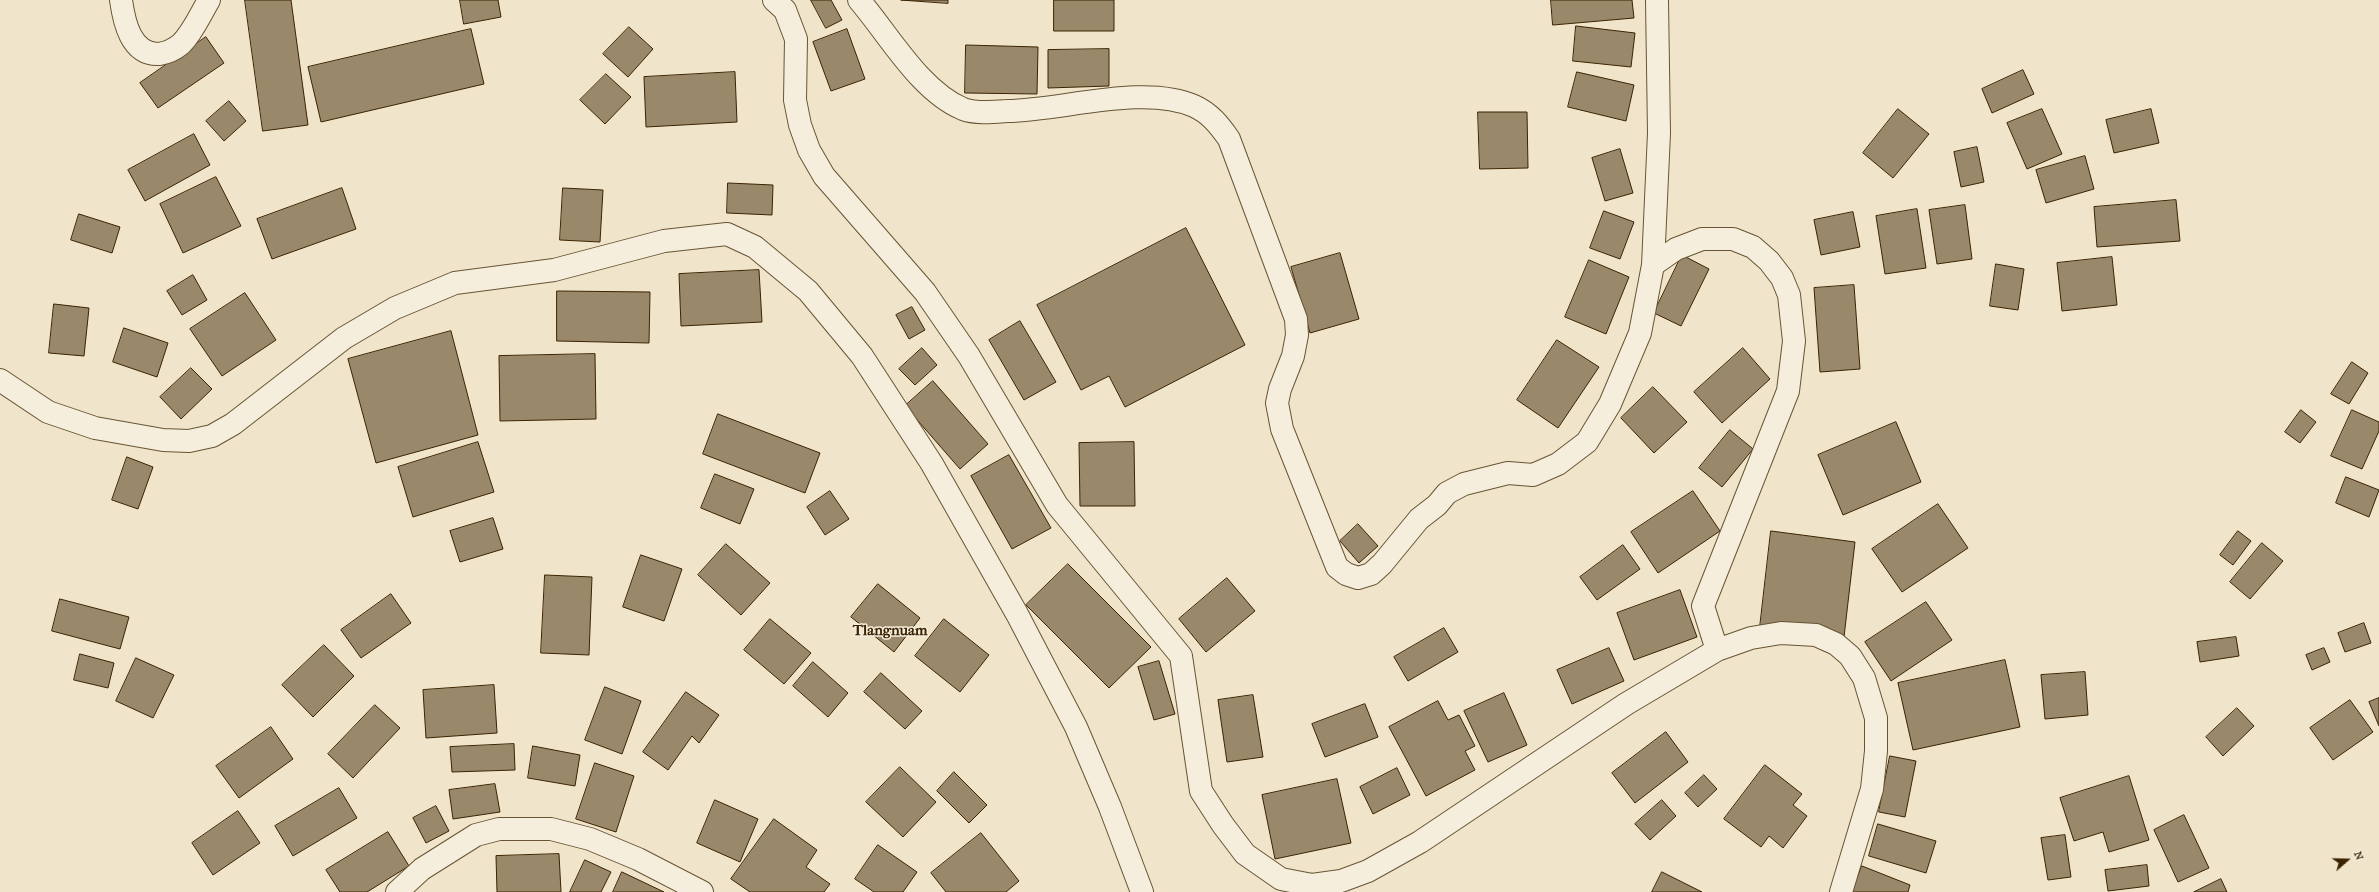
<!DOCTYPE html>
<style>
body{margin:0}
#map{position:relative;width:2379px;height:892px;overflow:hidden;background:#f0e5ca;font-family:"IM FELL French Canon",serif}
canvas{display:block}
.north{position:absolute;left:2327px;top:840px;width:40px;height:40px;-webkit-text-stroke:3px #f5eedd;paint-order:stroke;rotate:70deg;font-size:11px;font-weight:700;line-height:16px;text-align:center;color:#3b2302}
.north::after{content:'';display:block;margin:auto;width:14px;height:18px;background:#3b2302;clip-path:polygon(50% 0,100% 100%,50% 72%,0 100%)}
</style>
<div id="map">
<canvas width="2379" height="892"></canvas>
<div class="north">N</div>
</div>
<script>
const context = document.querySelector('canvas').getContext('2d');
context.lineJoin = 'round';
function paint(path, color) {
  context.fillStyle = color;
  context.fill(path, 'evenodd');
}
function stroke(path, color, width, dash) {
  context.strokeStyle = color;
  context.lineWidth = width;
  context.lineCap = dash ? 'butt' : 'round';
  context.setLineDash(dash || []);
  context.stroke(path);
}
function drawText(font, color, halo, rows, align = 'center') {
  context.font = font + ' "IM FELL French Canon",serif';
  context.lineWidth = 3;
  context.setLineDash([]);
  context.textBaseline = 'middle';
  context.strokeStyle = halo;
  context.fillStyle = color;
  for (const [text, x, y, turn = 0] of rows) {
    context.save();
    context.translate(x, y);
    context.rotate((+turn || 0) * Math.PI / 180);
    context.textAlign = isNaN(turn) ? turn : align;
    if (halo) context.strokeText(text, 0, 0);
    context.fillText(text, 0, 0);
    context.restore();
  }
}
const building = new Path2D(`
 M245,0h46l17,125 -45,6z
 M460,0h38l3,17 -37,7z
 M811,0h20l11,20 -16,8z
 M901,0h47v3z
 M1054,0h60v31h-60z
 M1551,0h81l2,18 -81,7z
 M1576,26l59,7 -4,34 -58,-6z
 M629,27l24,22 -25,28 -25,-23z
 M471,29l13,55 -163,38 -13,-55z
 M847,29l18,50 -34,12 -18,-49z
 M206,37l18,26 -66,45 -18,-25z
 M966,45l72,2 -1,47 -72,-1z
 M1109,49v37l-61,2v-38z
 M2023,70l11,24 -42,19 -10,-24z
 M735,72l2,50 -91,5 -2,-50z
 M1577,72l57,13 -8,36 -58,-14z
 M606,74l25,23 -26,27 -25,-24z
 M229,101l17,20 -22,20 -18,-20z
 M1898,109l31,25 -36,44 -30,-25z
 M2042,109l20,45 -35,15 -20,-46z
 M2151,109l8,34 -45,10 -8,-33z
 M1478,112h49l1,56 -48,1z
 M194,134l16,31 -65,36 -17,-31z
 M1977,147l7,35 -23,5 -7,-35z
 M1620,149l13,44 -28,8 -13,-43z
 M2085,156l9,33 -48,14 -10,-33z
 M216,177l25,49 -58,27 -23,-49z
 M728,183l45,2 -1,30 -45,-2z
 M342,188l14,41 -84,30 -15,-40z
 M563,188l40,2 -3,52 -40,-2z
 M2176,200l4,41 -83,6 -3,-40z
 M1965,205l7,54 -35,5 -8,-54z
 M1917,209l9,59 -41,6 -9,-58z
 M1604,211l30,11 -14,37 -30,-11z
 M1853,212l7,35 -39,8 -7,-35z
 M79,214l41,13 -8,26 -41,-13z
 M1186,228l59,117 -120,62 -16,-31 -28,14 -44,-85z
 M1340,253l19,66 -49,14 -19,-66z
 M1682,255l27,14 -28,57 -27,-13z
 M2112,257l5,48 -55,6 -5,-48z
 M1589,260l40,17 -23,57 -41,-17z
 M1996,264l28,5 -6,41 -28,-4z
 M759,270l3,52 -81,4 -2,-52z
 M193,275l14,25 -25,15 -15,-24z
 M1854,285l6,84 -40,3 -6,-84z
 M557,291l93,1 -1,51 -92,-2z
 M245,293l31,47 -54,36 -32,-47z
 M54,304l35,4 -5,48 -35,-3z
 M912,307l13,23 -16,9 -13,-24z
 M1020,321l36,61 -32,18 -35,-60z
 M124,328l44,15 -11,34 -44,-15z
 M451,331l27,104 -102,28 -28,-104z
 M1557,340l42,27 -41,61 -41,-28z
 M922,348l15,17 -22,20 -16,-16z
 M1743,348l27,31 -48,44 -28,-31z
 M595,354l1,65 -96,2 -1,-65z
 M2352,362l16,11 -19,31 -18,-10z
 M191,368l21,21 -31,30 -21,-22z
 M933,381l55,63 -28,25 -55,-63z
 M1653,387l34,35 -33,31 -33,-35z
 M2301,410l15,12 -16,21 -15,-11z
 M2352,410l27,12v9l-17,38 -31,-13z
 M718,414l102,39 -15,40 -102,-39z
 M1896,422l25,60 -78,33 -25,-60z
 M1730,430l23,19 -31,38 -23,-19z
 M478,442l16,50 -81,25 -15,-50z
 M1134,442l1,64h-55l-1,-63z
 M1009,455l42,73 -39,21 -41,-73z
 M127,457l26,10 -15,42 -26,-9z
 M715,474l39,15 -14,35 -39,-16z
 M2346,477l33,13 -10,27 -33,-14z
 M830,491l19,28 -24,16 -18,-28z
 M1693,491l27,40 -62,42 -27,-41z
 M1938,504l30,44 -66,44 -30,-43z
 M493,518l10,31 -43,13 -10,-31z
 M1358,524l20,22 -19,17 -19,-22z
 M1771,531l84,11 -11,95 -84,-10z
 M2238,531l13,10 -18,24 -13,-10z
 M2262,543l21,18 -33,38 -20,-17z
 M726,544l44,39 -29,32 -43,-40z
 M1623,545l17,24 -43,31 -17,-23z
 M641,555l41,14 -18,52 -41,-14z
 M1068,564l83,83 -42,41 -83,-83z
 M545,575l47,2 -3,78 -48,-2z
 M1227,578l28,33 -49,41 -27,-33z
 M878,584l42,34 -26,34 -43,-35z
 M1680,590l17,47 -63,23 -17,-47z
 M391,594l20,29 -50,35 -20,-28z
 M60,599l69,18 -9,32 -68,-18z
 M1926,602l26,38 -61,41 -26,-39z
 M770,619l41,34 -27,31 -40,-34z
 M944,619l45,36 -29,37 -45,-36z
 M2364,623l7,20 -26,9 -7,-19z
 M1444,628l14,24 -50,29 -14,-24z
 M2236,637l3,19 -39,6 -3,-20z
 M324,645l30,31 -41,41 -31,-32z
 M1609,648l15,33 -52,23 -15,-34z
 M2324,648l6,14 -18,8 -6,-15z
 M80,654l34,9 -6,25 -34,-8z
 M136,658l38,17 -21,43 -37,-17z
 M2005,660l15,67 -107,23 -15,-67z
 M1159,661l16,53 -21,6 -16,-53z
 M813,662l35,31 -20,24 -35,-31z
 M2085,672l3,43 -43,4 -4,-44z
 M881,673l41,38 -17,18 -41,-37z
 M494,685l3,48 -71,5 -3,-48z
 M605,687l36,14 -19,53 -37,-14z
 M686,692l33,23 -20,28 -7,-7 -24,34 -25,-18z
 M1504,693l23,52 -39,17 -24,-51z
 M1253,695l10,62 -36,5 -9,-62z
 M2379,698v28l-10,-24z
 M2350,700l23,32 -40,28 -23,-32z
 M1438,701l10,19 11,-5 16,31 -10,5 10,19 -49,26 -37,-69z
 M1365,704l13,33 -53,20 -13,-33z
 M375,705l25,23 -47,50 -25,-24z
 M2237,708l17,18 -31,30 -17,-19z
 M271,727l22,32 -54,39 -23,-32z
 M1666,732l22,30 -53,41 -23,-30z
 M514,744l1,26 -63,2 -2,-25z
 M533,746l47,9 -5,31 -47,-8z
 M1890,756l26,5 -11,56 -26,-5z
 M595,763l39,13 -18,56 -40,-13z
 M1765,765l37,29 -9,11 14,11 -24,32 -14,-12 -8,11 -37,-28z
 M900,767l36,35 -33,35 -37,-35z
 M1397,768l13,27 -37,19 -13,-27z
 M954,772l33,33 -18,18 -32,-32z
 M1704,775l13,14 -19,18 -13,-14z
 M2129,776l20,64 -40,12 -6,-20 -29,9 -14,-43z
 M1337,779l14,64 -76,16 -13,-64z
 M495,784l5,28 -47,7 -4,-29z
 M339,788l18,30 -64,38 -18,-30z
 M715,800l43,19 -18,43 -43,-19z
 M1662,800l14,16 -26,24 -15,-16z
 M436,806l13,25 -23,12 -13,-25z
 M238,811l22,32 -47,32 -21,-32z
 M2184,815l25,53 -31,14 -24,-52z
 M774,819l43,31 -11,17 24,17 -6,8h-74l-19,-13z
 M1878,824l58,17 -10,32 -57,-17z
 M388,832l21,34 -42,26h-27l-14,-22z
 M981,833l38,48 -13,11h-60l-15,-19z
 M2065,835l6,42 -23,3 -7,-42z
 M878,845l39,27 -14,20h-29l-19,-13z
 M559,854l2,38h-64l-1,-36z
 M585,860l26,12 -10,20h-31z
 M2147,865l2,21 -41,5 -3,-21z
 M1862,866l48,19 -2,7h-56z
 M622,872l42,20h-51z
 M1662,872l40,20h-50z
 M2221,879l6,13h-33z`);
const street = new Path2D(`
 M121,0c3,22 10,55 38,54 7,-1 16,-5 22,-10 12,-12 19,-29 28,-44
 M774,0l11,10 11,29 -1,61 5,25 9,25 15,26 101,116 44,64 88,149 124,151 20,135 22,34 22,29 36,25 31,6 29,-4 27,-10 52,-29 206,-138 91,-54 34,-12 30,-5 35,2 20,9 14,12 14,22 12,40v33l-4,38 -31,103
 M859,0c30,35 61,91 104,109 13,5 31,3 45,2 55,-1 136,-27 186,-5 16,7 26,20 35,33l67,180 1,16 -4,21 -13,33 -3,14 5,26 55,138 9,7 12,4 13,-4 11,-10 37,-45 18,-14 10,-12 17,-9 44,-11 25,2 25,-11 29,-22 23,-38 30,-71 13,-68 6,-132 -2,-133
 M1653,265l23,-16 26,-10h31l20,8 16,14 13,17 7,17 5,46 -6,50 -85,215 14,44
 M0,380l48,32 47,16 68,12 26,1 23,-5 21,-12 111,-86 51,-30 60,-25 99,-13 110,-29 63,-7 28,13 53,44 54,65 70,108 85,150 59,113 34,80 32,85
 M397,892l25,-23 54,-34 23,-6h52l39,10 48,20 64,33`);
const districtNames = [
 ["Tlangnuam",890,631]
];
paint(building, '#99886a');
stroke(building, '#3b2302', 1);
stroke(street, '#685434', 24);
stroke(street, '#f5eedd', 22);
drawText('bold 15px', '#3b2302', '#f5eedd', districtNames);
</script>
